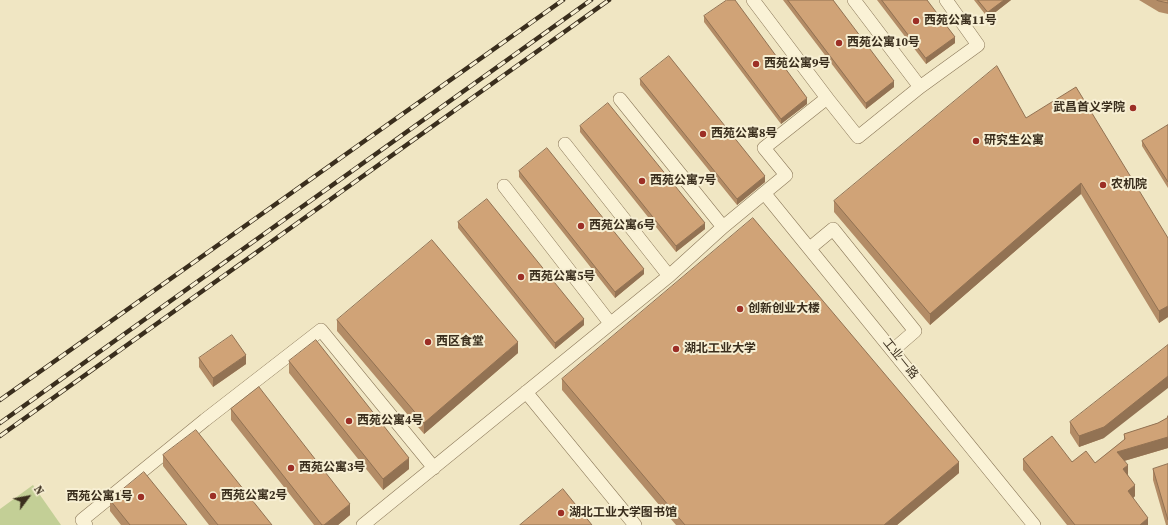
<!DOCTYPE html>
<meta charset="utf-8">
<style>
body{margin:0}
#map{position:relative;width:1168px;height:525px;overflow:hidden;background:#f0e6c3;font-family:"Source Serif 4",serif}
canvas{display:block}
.north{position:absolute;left:8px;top:477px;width:40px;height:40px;-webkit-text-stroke:3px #f7efd3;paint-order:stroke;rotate:58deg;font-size:11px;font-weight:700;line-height:16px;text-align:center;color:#3a2e1d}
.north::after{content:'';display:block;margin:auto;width:14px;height:18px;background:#3a2e1d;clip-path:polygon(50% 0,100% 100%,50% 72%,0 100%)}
</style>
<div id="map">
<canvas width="1168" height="525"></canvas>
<div class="north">N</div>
</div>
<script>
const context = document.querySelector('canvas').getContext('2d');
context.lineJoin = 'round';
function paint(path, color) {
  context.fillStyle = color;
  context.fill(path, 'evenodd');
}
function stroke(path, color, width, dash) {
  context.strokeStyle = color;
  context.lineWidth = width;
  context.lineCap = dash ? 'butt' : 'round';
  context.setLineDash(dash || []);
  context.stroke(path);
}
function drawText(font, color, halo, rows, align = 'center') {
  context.font = font + ' "Source Serif 4","Noto Sans SC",serif';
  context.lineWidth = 4;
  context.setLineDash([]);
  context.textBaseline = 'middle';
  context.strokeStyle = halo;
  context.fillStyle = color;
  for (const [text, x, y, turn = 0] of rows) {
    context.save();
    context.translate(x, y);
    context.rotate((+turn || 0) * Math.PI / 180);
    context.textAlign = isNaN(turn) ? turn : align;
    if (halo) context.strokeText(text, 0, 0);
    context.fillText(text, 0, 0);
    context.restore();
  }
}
const green = new Path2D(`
 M33,485l28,40h-61v-16z`);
const minor = new Path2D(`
 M753,0l74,98
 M854,0l66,87
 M620,99l103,128
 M565,144l104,132
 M504,186l106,137
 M765,194l269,331
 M810,248l23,-19 82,102 -22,19
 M526,392l109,133
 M86,525l-4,-5 123,-100 116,-90 113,138
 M363,525l306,-249 54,-49 63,-52 -22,-27 63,-50 31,39 62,-50 58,-42 -32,-45`);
const rail = new Path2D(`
 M0,400l563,-400
 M0,423l591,-423
 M0,436l609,-436`);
const wall = new Path2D(`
 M783,0h50l61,87 -28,22z
 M877,0h50l28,43 -29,21z
 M974,0h37l-23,18z
 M1139,0h29v14l-9,-2z
 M704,16l103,88 -26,20 -77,-102z
 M640,79l125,103 -28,23 -97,-120z
 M1026,118l142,120v79l-9,6 -78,-129 -151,131 -96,-113v-11z
 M1168,125v63l-26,-42v-5z
 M580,126l125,103 -29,23 -96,-120z
 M519,171l125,103 -29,24 -96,-121z
 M458,222l126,103 -29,24 -97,-121z
 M337,320l181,33 -94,81 -87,-103z
 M199,358l47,6 -33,23 -14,-20z
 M289,361l120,108 -26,21 -94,-117z
 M562,379l397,94 -62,52h-221l-114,-135z
 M231,409l119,106 -12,10h-24l-83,-105z
 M1168,416v32l-44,13 4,14 7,21 -2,2 15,27h-81l-44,-55v-11l72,4 29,-23v-6l34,-11 9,-5z
 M1070,422l34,16 -25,9 -9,-14z
 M163,455l109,70h-63l-46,-59z
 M1168,464v61h-2l-13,-45v-11z
 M110,500l77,25h-66l-11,-14z`);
const shadedWall = new Path2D(`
 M1004,0h7l-23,18v-6z
 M955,37v6l-29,21v-6z
 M894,81v6l-28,22v-6z
 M807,98v6l-26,20v-5z
 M765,176v6l-28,23v-6z
 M1081,183v11l-151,131v-11z
 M705,223v6l-29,23v-6z
 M644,269v5l-29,24v-6z
 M1168,306v11l-9,6v-12z
 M584,319v6l-29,24v-6z
 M518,342v11l-94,81v-11z
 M246,355v9l-33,23v-9z
 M1168,376v12l-64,50 -25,9v-11z
 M1168,437v11l-51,15v-11z
 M409,458v11l-26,21v-11z
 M959,462v11l-62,52h-13z
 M1128,465v11l-5,-7z
 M1135,485v11l-7,7v-12z
 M350,504v11l-12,10h-14z
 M1148,518v7h-8z`);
const building = new Path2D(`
 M727,0h8l72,98 -26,21 -77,-103z
 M788,0h45l61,81 -28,22z
 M882,0h45l28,37 -29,21z
 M978,0h26l-16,12z
 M1157,0h11v3l-9,-2z
 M669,56l96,120 -28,23 -97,-120z
 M997,66l29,52 50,-31 92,151v68l-9,5 -78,-128 -151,131 -96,-113z
 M608,103l97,120 -29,23 -96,-120z
 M1168,125v57l-26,-41z
 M547,148l97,121 -29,23 -96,-121z
 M487,199l97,120 -29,24 -97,-121z
 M753,218l206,244 -75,63h-199l-123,-146z
 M432,240l86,102 -94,81 -87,-103z
 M232,335l14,20 -33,23 -14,-20z
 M316,340l93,118 -26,21 -94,-118z
 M1168,345v31l-64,51 -25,9 -9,-14z
 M259,387l91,117 -26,21h-2l-91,-116z
 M1168,416v21l-51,15 11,13 -5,4 12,16 -7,6 20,27 -8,7h-65l-52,-66 29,-23 20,26 14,-11 9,12 30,-24 -1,-5 34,-11 9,-5z
 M196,430l76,95h-54l-55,-70z
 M1168,464v56l-15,-51z
 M144,472l43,53h-57l-20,-25z
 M563,489l29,36h-72z`);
const markers = [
 [916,21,4,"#9c2f26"],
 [839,43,4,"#9c2f26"],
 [756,64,4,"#9c2f26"],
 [1133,108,4,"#9c2f26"],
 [703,134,4,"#9c2f26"],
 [976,141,4,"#9c2f26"],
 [642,181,4,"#9c2f26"],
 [1103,185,4,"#9c2f26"],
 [581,226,4,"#9c2f26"],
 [521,277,4,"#9c2f26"],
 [740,309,4,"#9c2f26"],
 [428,342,4,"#9c2f26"],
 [676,349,4,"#9c2f26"],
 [349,421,4,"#9c2f26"],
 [291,468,4,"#9c2f26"],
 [213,496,4,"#9c2f26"],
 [141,497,4,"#9c2f26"],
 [561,513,4,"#9c2f26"]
];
const poiNames = [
 ["西苑公寓11号",924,21],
 ["西苑公寓10号",847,43],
 ["西苑公寓9号",764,64],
 ["武昌首义学院",1125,108,"right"],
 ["西苑公寓8号",711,134],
 ["研究生公寓",984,141],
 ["西苑公寓7号",650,181],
 ["农机院",1111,185],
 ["西苑公寓6号",589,226],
 ["西苑公寓5号",529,277],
 ["创新创业大楼",748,309],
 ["西区食堂",436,342],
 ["湖北工业大学",684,349],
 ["西苑公寓4号",357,421],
 ["西苑公寓3号",299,468],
 ["西苑公寓2号",221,496],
 ["西苑公寓1号",133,497,"right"],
 ["湖北工业大学图书馆",569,513]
];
const streetNames = [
 ["工业一路",900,359,51]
];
paint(green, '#c3cf96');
stroke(minor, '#8b7859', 14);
stroke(minor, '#faf2d6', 13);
stroke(rail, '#3a2e1d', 4.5);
stroke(rail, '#f7efd3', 3, [9]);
paint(wall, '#b38c66');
paint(shadedWall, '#927253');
paint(building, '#d0a377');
stroke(building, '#927253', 1);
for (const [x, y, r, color] of markers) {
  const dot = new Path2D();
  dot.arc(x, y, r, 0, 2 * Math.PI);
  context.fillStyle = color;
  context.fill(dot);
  stroke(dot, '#f7efd3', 1.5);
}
drawText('bold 12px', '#3a2e1d', '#f7efd3', poiNames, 'left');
drawText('12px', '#3a2e1d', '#f7efd3', streetNames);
</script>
